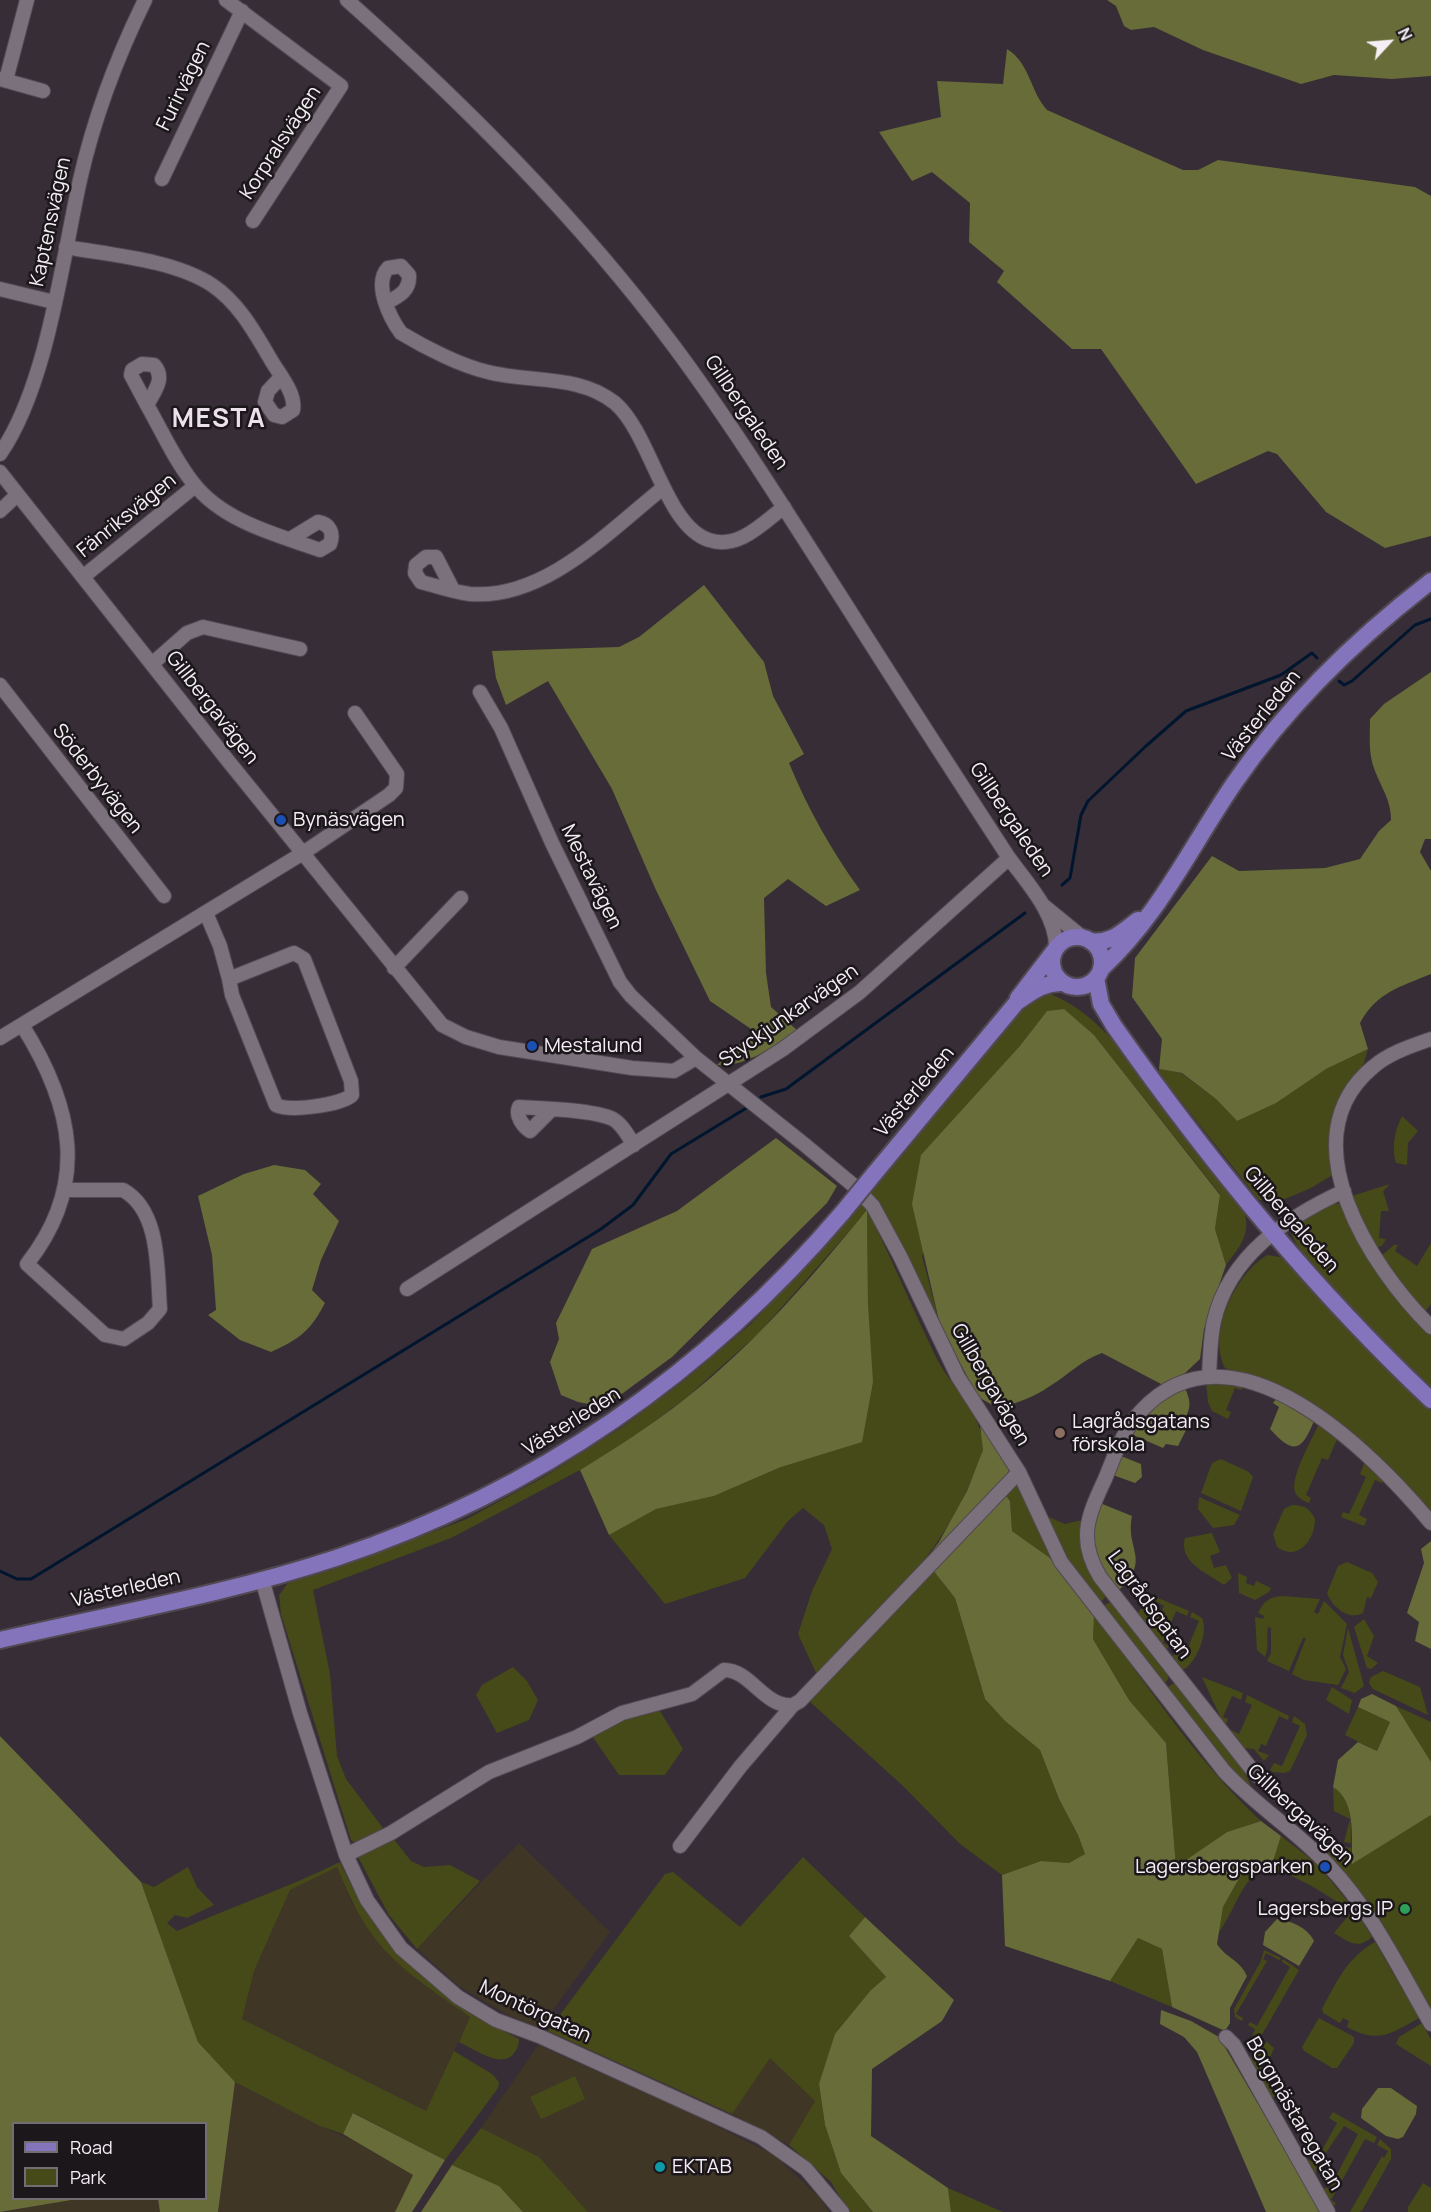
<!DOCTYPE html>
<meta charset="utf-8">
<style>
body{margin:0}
#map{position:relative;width:1431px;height:2212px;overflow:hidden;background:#362d36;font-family:Manrope,sans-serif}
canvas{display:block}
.legend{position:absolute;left:12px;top:2122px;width:195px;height:78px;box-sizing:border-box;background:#1b171b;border:2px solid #726d72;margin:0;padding:8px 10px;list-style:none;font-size:18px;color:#f5eff5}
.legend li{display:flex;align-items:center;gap:12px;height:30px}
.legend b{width:30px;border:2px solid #726d72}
.north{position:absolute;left:1359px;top:12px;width:60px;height:60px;-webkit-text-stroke:4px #1b171b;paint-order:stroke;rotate:64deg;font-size:16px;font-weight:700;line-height:24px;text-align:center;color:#f5eff5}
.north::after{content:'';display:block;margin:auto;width:21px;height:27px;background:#f5eff5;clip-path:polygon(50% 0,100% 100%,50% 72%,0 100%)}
</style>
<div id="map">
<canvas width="1431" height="2212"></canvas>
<ul class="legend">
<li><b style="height:8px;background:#8474bc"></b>Road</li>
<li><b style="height:16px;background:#464a18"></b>Park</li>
</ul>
<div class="north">N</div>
</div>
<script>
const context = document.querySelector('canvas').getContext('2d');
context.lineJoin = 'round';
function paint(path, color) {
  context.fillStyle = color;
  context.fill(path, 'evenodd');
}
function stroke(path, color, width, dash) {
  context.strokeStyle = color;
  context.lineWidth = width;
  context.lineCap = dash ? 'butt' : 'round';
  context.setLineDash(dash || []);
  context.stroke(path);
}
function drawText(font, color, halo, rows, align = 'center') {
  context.font = font + ' Manrope,sans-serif';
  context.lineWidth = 5;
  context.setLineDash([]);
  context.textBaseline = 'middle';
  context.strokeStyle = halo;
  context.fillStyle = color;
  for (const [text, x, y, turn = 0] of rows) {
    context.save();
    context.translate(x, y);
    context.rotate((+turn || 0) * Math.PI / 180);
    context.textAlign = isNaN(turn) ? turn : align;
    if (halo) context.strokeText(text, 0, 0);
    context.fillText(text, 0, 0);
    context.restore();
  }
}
const industrial = new Path2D(`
 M519,1843l91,89 -71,97 -35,-16 -45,-27 -42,-37z
 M337,1867l15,36 66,78 52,36 -44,94 -184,-92 12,-48 36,-81z
 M538,2045l154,69 82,41 45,42 10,15h-241l-49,-55 -58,-29z
 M770,2057l45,44 -26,44 -57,-31z
 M235,2082l85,44 47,20 46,29 -18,37h-177z
 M77,2198l81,1 2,13h-156z`);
const green = new Path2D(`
 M1048,993c65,25 101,99 141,151 12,16 49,53 55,68 8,22 -6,37 -18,53l-11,-36 5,-35 -126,-159 -31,-26 -16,2 -28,36 -97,209 18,69c-22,-46 -40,-94 -72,-132l153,-186z
 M1368,1049l-4,14 -25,39 -5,72 -23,14 -26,11 -26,1 -101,-128 1,-3 22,4 35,26 21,22 89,-52z
 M1402,1116l16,15 -10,12 -1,22 -11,-2c-5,-16 -1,-33 6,-47z
 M1390,1184l-7,7 6,20h-8l-2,27 7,1 -4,7 -5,1 -4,-1 -21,-50z
 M861,1201l6,9c25,49 46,100 70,149 15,29 44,53 46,87 1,10 -7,22 -10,30 -32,81 -97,139 -155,201l-20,-43 14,-43 20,-42 -8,-24 -21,-17 -15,13 -43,57 -80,26 -56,-69 46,-26 59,-13 67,-29 87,-162 -1,-94 -108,122 -72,64 -60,45 -47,28 -129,68 -138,52 17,84 7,82 9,23 37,49 -25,17 -7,-5 -70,-226 -2,-19 9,-12 47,-14 132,-50 77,-42 77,-49 64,-48 66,-56 71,-75z
 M1330,1204h9l6,8c21,49 48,86 86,123v52c-28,-28 -132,-124 -140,-155l8,-12z
 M1431,1243v61l-7,9 -43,-57 13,-11h4l-3,6 22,15z
 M1267,1255l13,2 8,7 80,86 63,61v103l-57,-63 -26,-21 -60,-40 -63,-22c-18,-36 10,-93 42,-113z
 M1228,1382l16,4 -3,4 -6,-2 -9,22 5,2 -3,7 -16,-8 -4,-9 -2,-19z
 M1319,1424l19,13 -10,23 -6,-2 -16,37 5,3 -2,5c-5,-2 -12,-5 -14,-11 -5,-15 17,-53 24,-68z
 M1221,1459l28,13 4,5 -12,34 -40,-18 11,-30z
 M1365,1461l19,18 -2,4 -7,-3 -16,35 8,4 -3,7 -23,-9 2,-5 6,2 17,-37 -6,-3z
 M1013,1483l5,2 47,92 -15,-19 -38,-27 -2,-30 -7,-9z
 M1199,1497l41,18 -6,10 -21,3 -15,-19z
 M1292,1505c12,0 18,3 23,14 0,21 -17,43 -38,28l-4,-13 11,-25z
 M1044,1515l21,9 17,-4c-5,31 8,50 25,75l-5,6h-4l-35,-48z
 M1212,1533l8,19 -10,4 4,12 12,-3 6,13 -8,7c-17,-12 -46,-23 -39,-47z
 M1347,1562l25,11 6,9 -7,16 -4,-1 -4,16c-14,8 -31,-6 -36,-20l11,-27z
 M932,1569l23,29 30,101 20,22 35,29 19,49 19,36 7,19 -16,9 -28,-2 -39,14 -42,-31 -58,-59 -94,-85z
 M1238,1573l9,4 -1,6 8,3 2,-5 15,7 -2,4 -14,8 -16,-7z
 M1282,1596l38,3 -6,13 4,2 6,-13 23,23 -7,33 6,12 -8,16 -34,-5 -12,-6 14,-36h-3l-14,33 -22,-10 4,-8v-25l-3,-1c-2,11 2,19 -3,30l-8,-7 -2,-33 8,2 1,-3 -6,-3c6,-12 11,-16 24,-17z
 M1158,1598l31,13 -2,5 -11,-5 -13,32 6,3 -3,5 -30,-37 10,-10 15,8 3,-6 -12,-7z
 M1112,1601l57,74 -2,6 -6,4 -57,-75 1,-5z
 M1192,1612l10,6c7,15 -6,47 -21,53l-9,-13 2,-4 10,3 15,-36 -9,-4z
 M1094,1615c54,70 102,146 167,206l-34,11 -51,36 -10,-125 -37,-43 -36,-61z
 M1364,1619l10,17 -7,20 11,7 -7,6 -4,-1 -13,-41z
 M1348,1628l16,58 -9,7 -14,-5 8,-16 -6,-17z
 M513,1667l14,14 11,19 -9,20 -32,13 -21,-38 6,-10z
 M1383,1671l37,16 8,28 -55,-26 -4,-6 2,-6z
 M1202,1677l41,16 -2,7 -9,-4 -9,21 5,2 -3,8z
 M1172,1684h4c27,33 67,75 81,116l-7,-5 -83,-107z
 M1332,1687l20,13 -3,14 -23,-14z
 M1247,1695l42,21 -1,4 -9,-4 -13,30 -5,-2 -3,7 11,4 -5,6 -10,-12 -13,-1 -12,-15 2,-3 8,4 13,-29 -7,-3z
 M657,1706l26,43 -18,26h-46l-29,-42z
 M1396,1706l35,16v40z
 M1358,1707l32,15 -13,29 -32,-16z
 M1294,1716l11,8 2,11 -17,36 -6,2 -11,-1 -3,-2 4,-7 8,3 18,-40 -8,-4z
 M1333,1787c19,12 18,35 18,56l-7,-1 6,-23 -16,-8z
 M1431,1815v196c-33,-55 -64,-119 -111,-164l2,-5 29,6 1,15z
 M1281,1836l35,27 33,40 -5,3c-18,-11 -71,-48 -88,-33 -17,15 -24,43 -38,60l5,-26 18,-32 31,-14z
 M392,1837l19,24 13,6 26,-2 30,16 -63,68 -28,-34 -31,-58 4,-5z
 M803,1857l62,60 -16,19 37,41 -15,13 -52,94 6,41 16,48 32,39h-24l-18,-30 -42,-37 26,-44 -45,-43 -38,56 -184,-83 117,-157 8,-2 67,55z
 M340,1862c40,90 94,132 179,177 0,6 -1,8 -4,13 -12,19 -42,-4 -56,-10l11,-25c-34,-24 -71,-47 -96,-80 -16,-21 -27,-46 -37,-70l-47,23 -36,81 -12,48 184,92 28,-60 38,23 7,8 -1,6 -53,72 -91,-47 -11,21 -23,-8 -85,-44 -37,-40 -57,-160 13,5 34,-20 9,20 17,18 -27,13 -12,-3 -8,8 10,8c54,-24 110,-43 163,-69z
 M1354,1909l18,28c-15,13 -23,5 -38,-4z
 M1138,1938l24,11 10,58 -62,-26z
 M1375,1942l44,76c-28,16 -41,26 -72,9l2,-6 -6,-3 -3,5 -17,-10 -1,-4c15,-28 25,-51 53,-67z
 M1264,1950l17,8 -2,2 -13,-7 -3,6 4,2 -31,53 7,4 -1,3 -7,-4 -1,-8 27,-48z
 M1283,1959l16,11 -36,63 -16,17 8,-21 -7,-4 2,-3 7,4 33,-59 -8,-5z
 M1319,2018l35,19v6l-17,25h-5l-28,-17 -2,-4z
 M1422,2023l9,17v26l-35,-22 3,-7z
 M1267,2042l7,6 -10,24 12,7 4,8 -2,7 -7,5 -23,-39 13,-15z
 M575,2076l10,23 -44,20 -11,-22z
 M1333,2112l44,25 -3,6 -9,-4 -34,61 5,3 -5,7 -13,-22h12l28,-54 -14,-8 -27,40 -2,14 -11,-19 3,-2 8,4 22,-40 -8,-5z
 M481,2128l58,29 49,55h-65l-24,-26 -47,-21z
 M1380,2139l11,10v10l-28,50 -3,3h-10l32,-56 2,2 4,-7 -11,-6z
 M1423,2183l8,5v24h-23v-5z
 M948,2188l55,24h-52z`);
const forest = new Path2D(`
 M1107,0h324v76l-39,3 -58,-4 -33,9 -98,-34 -49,-23 -23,3 -7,-4 -8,-20z
 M1007,49c23,14 23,42 40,61l136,60h15l20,-10 197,27 16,9v340l-46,12 -59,-36 -49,-58 -9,-3 -72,33 -95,-135h-29l-75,-67 7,-11 -35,-29 1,-39 -38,-31 -20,9 -33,-49 62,-15 -4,-36 66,3z
 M704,585l60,77 9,34 31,58 -15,9c19,46 42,87 71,127l-34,16 -38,-27 -24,19 2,75 5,34 27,24c-26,15 -50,36 -81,34l37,-34 -44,-30 -55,-113 -43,-99 -64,-108 -42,24 -10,-27 -4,-27 127,-4 20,-10z
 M1431,672v167h-6l-5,13 11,19v103c-31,13 -54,18 -71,49l8,26 -42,20 -50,34 -39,18 -21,-22 -34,-26 -23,-4 3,-30 -30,-42 3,-39 77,-102 27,15 86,-3 35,-9 19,-28 12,-11c0,-20 -9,-31 -16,-49 -7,-17 -5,-34 -5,-52l14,-15z
 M1064,1009l30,26 126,160 -5,34 11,36 -22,64 -4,30 -17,16 -20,10 -61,-32c-20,7 -34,22 -52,33 -16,11 -32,17 -52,22l-20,-11 -38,-72 -28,-121 9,-49 98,-108 28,-36z
 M776,1138l61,48 -10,17 -155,154 -68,50 -26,-5 -17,-7 -11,-33 9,-23 -3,-16 36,-74 85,-38z
 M274,1165l31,5 16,14 -8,10 26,27 -18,39 -9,30 13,13c-14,27 -25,36 -54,49l-31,-12 -32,-25 8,-5 -4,-55 -14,-59 46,-22z
 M867,1210l1,95 5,77 -11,60 -81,25 -67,29 -58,13 -47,26 -29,-65c36,-22 72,-45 106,-72 69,-54 126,-121 181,-188z
 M1185,1388c7,16 6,21 -4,37l6,3 -9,18 -12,-2 -3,4 -30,-13c3,-21 35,-39 52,-47z
 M1277,1398l37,23c-13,33 -22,32 -44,8l9,-22 -6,-4z
 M980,1425l27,39 3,12 -94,96 23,-30 28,-51 16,-41z
 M1121,1456l20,8 1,13 -7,6 -22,-8z
 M1003,1492l7,9 2,30 38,27 44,57 -1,24 36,61 37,43 10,124 51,-35 34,-11 20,15 -8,25 -32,14 -18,32 -6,37c9,14 23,16 30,32l-17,32v15l-5,8 -53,-24 -10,-58 -24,-11 -28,43 -105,-35 -3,-71 39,-14 28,2 16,-9 -7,-19 -19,-36 -19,-49 -35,-29 -20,-22 -30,-101 -23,-29z
 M1100,1503l32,13c-7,34 20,43 -13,74 -29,-33 -30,-46 -19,-87z
 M1431,1541v108l-16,-8 4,-19 -12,-9 17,-50 -3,-14z
 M1372,1694l24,12 35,56v53l-79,49c-1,-25 5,-62 -19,-77l5,-27 20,-18 19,9 13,-29 -32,-15 3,-8z
 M0,1736l141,146 57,160 37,40 -17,130h-58l-2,-13 48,-1v-74h-192v74l63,1 -77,13z
 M865,1917l89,83 -12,21 -70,48 -1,67 77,52 3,24h-78l-32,-39 -16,-48 -6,-41 16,-50 36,-44 15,-13 -37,-41z
 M1277,1919c13,1 31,9 37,22l-15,25 -36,-21 2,-13z
 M1161,2010l30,11 28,16 102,175h-55l-69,-160 -13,-15 -24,-13z
 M1378,2088h13l26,18 -1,8 -13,23 -5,2 -12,-3 -25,-18 1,-9z
 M353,2113l92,47 -33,52h-17l18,-37 -70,-41z
 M452,2165l47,21 24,26h-102z`);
const stream = new Path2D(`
 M1339,681l5,4 8,-4 63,-56 16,-6
 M1062,885l8,-7 11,-63 7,-14 58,-55 40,-35 95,-36 31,-22 5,5
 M761,1097l25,-8 239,-176
 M0,1571l17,8h14l570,-350 32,-24 38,-51 77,-47`);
const minor = new Path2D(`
 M226,0l115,86 -88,135
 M347,0c118,105 231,218 326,345 61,82 115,169 170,255 55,87 110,172 166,258 19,26 47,56 47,89
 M0,79l43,12
 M6,80l21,-80
 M162,179l80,-168
 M66,247c45,8 108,13 146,38 27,18 43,48 59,75 8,14 25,33 22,50l-11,7 -8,-2 -9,-13 3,-11 13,-14
 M0,289l54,13
 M386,303c13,-7 24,-12 23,-28l-8,-9 -13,2c-15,16 2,50 13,65 23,14 60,33 87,39 42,11 91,2 127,31 36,31 50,123 94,137 29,10 53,-16 75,-33
 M147,405l-16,-30 1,-5 10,-6 12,1c12,13 0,27 -7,40 15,26 28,56 47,79 30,38 84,51 126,66l10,-6c4,-11 0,-20 -12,-22l-28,17
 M0,454c47,-68 62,-193 80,-274 14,-62 37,-123 65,-180
 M0,472l229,290 213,263 24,12 33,10 133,21 42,3 22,-13
 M0,511l17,-16
 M84,576l111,-90
 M453,590l-17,-33h-10l-10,8 -1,8 6,9c16,4 33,10 49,12 75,6 139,-63 193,-106
 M153,663l34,-30 16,-6 97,22
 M0,685l164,211
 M480,692l21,36 51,115 68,139 11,14 65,62 109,87 48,40 20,21 27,50 58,121 61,95 42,90 163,209c32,35 73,60 105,95 43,45 71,105 102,158
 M1044,906l38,31
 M206,913l14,33 9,33 65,-26 10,6 47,122 1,14c-12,10 -62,17 -76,10l-44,-110 -3,-16
 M394,968l67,-70
 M22,1025c51,81 68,159 5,239l78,71 19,4 24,-16 12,-14c-3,-37 1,-98 -37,-119h-59
 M0,1038l303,-185 86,-58 7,-7 1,-14 -42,-61
 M1431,1039c-20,7 -42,14 -58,28 -87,72 -1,202 58,260
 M552,1109l-22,22c-7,-5 -15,-15 -11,-24 22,1 76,3 94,12 9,5 15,17 21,26
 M407,1289l376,-240 77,-57 149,-134
 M1209,1377c1,-19 1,-38 5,-56 15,-65 73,-104 130,-130
 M262,1579l38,134 46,142 21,45 34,48 57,49 38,23 43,16 222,101 45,32 36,43
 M1257,1776l-157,-199c-23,-38 -12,-61 5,-98 10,-24 18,-49 36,-68 92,-99 231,41 290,112
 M680,1846l60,-79 53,-62 7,-4 219,-229
 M346,1855l45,-22 98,-61 88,-35 45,-24 70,-19 32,-24c27,0 40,38 69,35
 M1226,2037l8,8 94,167`);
const major = new Path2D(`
 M1052 962a25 25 0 1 1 50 0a25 25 0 1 1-50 0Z
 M1090,941c21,3 32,-9 48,-21
 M1101,969c58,-53 90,-123 134,-187 54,-79 121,-143 196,-201
 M1096,978l5,26 13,22c94,134 197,261 317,374
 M1018,998l36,-47
 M874,1174l143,-172c15,-10 27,-20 46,-19
 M0,1640c112,-26 227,-46 336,-82 200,-66 371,-186 507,-346`);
const majorBridge = new Path2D(`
 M843,1212l31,-38`);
const markers = [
 [281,820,6,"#1a4fb4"],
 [532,1046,6,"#1a4fb4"],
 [1060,1433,6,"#8d6e63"],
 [1325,1867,6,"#1a4fb4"],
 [1405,1909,6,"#2e9e5b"],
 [660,2167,6,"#0f9aa8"]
];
const streetNames = [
 ["Furirvägen",184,86,-64],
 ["Korpralsvägen",281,143,-57],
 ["Kaptensvägen",51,222,-78],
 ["Gillbergaleden",746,413,56],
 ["Fänriksvägen",127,516,-39],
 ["Gillbergavägen",212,708,52],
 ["Västerleden",1262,716,-51],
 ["Söderbyvägen",97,779,52],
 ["Gillbergaleden",1011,820,56],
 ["Mestavägen",591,877,64],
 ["Styckjunkarvägen",789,1016,-35],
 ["Västerleden",915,1092,-50],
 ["Gillbergaleden",1291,1220,49],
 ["Gillbergavägen",990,1385,60],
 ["Västerleden",572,1422,-32],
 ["Västerleden",126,1589,-13],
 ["Lagrådsgatan",1149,1605,54],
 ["Gillbergavägen",1300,1815,43],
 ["Montörgatan",535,2012,25],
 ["Borgmästaregatan",1294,2114,60]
];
const poiNames = [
 ["Bynäsvägen",293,820],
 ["Mestalund",544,1046],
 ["Lagrådsgatans",1072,1422],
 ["förskola",1072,1445],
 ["Lagersbergsparken",1313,1867,"right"],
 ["Lagersbergs IP",1393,1909,"right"],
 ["EKTAB",672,2167]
];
const districtNames = [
 ["MESTA",219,420]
];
paint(industrial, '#403626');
paint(green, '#464a18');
paint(forest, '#676c38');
stroke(stream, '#00152e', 3);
stroke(minor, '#514952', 16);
stroke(major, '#514952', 20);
stroke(minor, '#7b717c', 14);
stroke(major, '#8474bc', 16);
stroke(majorBridge, '#514952', 20, []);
stroke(majorBridge, '#8474bc', 16);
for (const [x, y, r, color] of markers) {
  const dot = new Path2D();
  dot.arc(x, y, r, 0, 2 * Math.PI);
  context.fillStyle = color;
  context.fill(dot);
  stroke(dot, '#1b171b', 2);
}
drawText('20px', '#f5eff5', '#1b171b', streetNames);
drawText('20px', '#f5eff5', '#1b171b', poiNames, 'left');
context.letterSpacing = '1.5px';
drawText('bold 26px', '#ece0ed', '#1b171b', districtNames);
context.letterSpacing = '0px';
</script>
